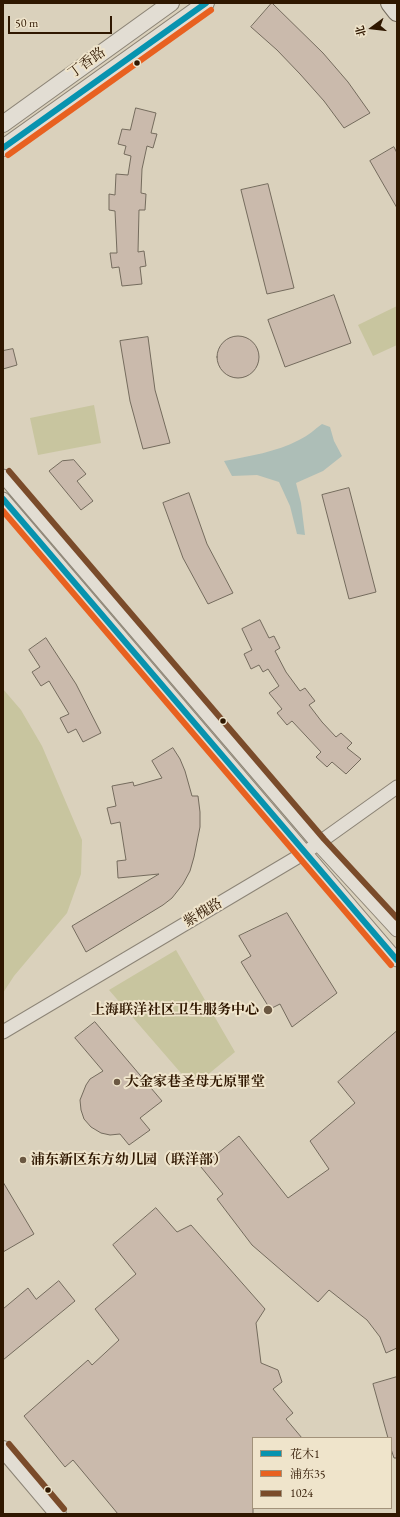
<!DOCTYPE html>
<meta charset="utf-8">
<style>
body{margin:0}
#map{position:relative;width:400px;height:1517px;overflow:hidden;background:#dad1bc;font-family:"EB Garamond","Noto Serif SC",serif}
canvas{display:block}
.frame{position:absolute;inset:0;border:4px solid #2f1700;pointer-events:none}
.legend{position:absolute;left:252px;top:1437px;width:140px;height:72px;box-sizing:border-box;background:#efe4cb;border:1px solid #a2927a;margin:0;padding:5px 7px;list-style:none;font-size:12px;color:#2f1700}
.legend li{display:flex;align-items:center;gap:8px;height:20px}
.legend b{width:20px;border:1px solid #a2927a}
.north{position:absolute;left:352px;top:8px;width:40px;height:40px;-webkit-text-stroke:3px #efe4cb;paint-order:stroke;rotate:255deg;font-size:11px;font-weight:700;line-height:16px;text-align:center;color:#2f1700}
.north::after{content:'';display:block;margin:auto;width:14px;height:18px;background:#2f1700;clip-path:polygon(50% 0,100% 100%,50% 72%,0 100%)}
.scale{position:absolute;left:8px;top:16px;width:104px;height:18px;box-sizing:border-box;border:2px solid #2f1700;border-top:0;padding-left:5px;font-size:12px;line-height:14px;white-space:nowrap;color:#2f1700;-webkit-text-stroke:3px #efe4cb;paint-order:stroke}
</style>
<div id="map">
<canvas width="400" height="1517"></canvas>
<div class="frame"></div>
<ul class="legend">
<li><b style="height:5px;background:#0793af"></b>花木1</li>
<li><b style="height:5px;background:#e86120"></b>浦东35</li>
<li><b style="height:5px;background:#7a4b2a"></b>1024</li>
</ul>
<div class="north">北</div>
<div class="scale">50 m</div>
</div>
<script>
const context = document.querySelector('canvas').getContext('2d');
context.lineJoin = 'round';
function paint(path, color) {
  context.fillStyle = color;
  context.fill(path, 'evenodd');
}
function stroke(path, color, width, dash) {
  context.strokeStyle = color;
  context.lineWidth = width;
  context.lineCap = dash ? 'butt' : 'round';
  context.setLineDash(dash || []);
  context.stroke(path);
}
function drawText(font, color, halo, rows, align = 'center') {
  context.font = font + ' "EB Garamond","Noto Serif SC",serif';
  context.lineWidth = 4;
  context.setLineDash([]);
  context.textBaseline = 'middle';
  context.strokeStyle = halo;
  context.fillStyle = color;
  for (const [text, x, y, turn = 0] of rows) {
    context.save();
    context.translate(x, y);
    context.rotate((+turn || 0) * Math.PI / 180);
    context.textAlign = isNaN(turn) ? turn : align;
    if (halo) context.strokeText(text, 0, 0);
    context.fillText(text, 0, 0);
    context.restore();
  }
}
const green = new Path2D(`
 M397,306v39l-24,11 -15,-31z
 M94,405l7,38 -63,12 -8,-37z
 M3,689l18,21 21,36 40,94 -1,34 -14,39 -53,63 -11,17z
 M176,950l59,102 -42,35 -84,-97z`);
const water = new Path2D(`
 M322,424l8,3 4,14 8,15 -19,15 -27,12 5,20 4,32 -8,-1 -7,-28 -11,-24 -22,-7 -25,1 -8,-15c26,-5 52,-9 75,-21 9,-4 16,-11 23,-16z`);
const building = new Path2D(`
 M272,3l51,50 25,29 22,31 -26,15 -20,-27 -24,-27 -23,-24 -26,-23z
 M136,108l20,5 -5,20 6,1 -4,14 -6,-2 -5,23 -1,24 5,1 -1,16h-6l-1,42 6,-1 2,15 -6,1 2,17 -20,2 -3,-19 -7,1 -2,-15h7l-2,-42 -6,-1v-16l6,1 1,-21 12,1 3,-19 -7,-2 2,-8 -8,-2 4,-15 8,1z
 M394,147l3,6v55l-27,-47z
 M268,184l26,104 -27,6 -26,-104z
 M334,295l17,48 -66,24 -17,-47z
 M217 357a21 21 0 1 1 42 0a21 21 0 1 1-42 0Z
 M148,337l7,53 15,53 -27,6 -13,-48 -10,-60z
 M13,349l4,16 -14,4v-18z
 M74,460l12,14 -9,7 16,20 -12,9 -32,-39 13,-10z
 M349,488l27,104 -27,7 -27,-104z
 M189,493l18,51 26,49 -25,11 -25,-46 -20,-55z
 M260,620l9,18 5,-2 6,12 -5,3 11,21 14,19 5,-3 10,13 -6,4 13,17 14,15 5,-4 11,10 -5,5 14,11 -15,15 -14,-12 -5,5 -11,-10 5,-5 -29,-31 -5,4 -10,-12 5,-4 -13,-16 10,-7 -11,-17 -5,3 -4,-7 -8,4 -7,-15 8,-4 -10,-21z
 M46,638l30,46 25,49 -18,9 -7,-13 -8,4 -8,-15 9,-4 -20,-33 -8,5 -9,-14 8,-5 -11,-17z
 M173,748l7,11 5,12 7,25h6l2,16v15l-6,30 -4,14 -7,13 -11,14 -9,7 -77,47 -14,-26 87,-52 -41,4 -1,-17 9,-1 -6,-38 -9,2 -4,-16 9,-2 -4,-20 21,-4 1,4 28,-8 -10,-17z
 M287,913l50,80 -45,34 -12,-23 -10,5 -29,-47 10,-6 -12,-20z
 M95,1022l67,79 -22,17 10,12 -21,15 -9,-11 -10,1 -9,-2 -10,-6 -7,-8 -3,-9 -1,-10 6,-15 4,-6 13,-8 -28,-33z
 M397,1031v317l-11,5 -6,-16 -13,-17 -38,-30 -11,12 -66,-57 -35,-46 6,-5 -22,-27 38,-31 49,62 41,-29 -19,-28 45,-38 -17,-21z
 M3,1182l31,52 -31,18z
 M156,1208l21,24 14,-7 74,84 -9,14 5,40 17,7 4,12 -9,7 20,24 -7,6 16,19h-49v76h-135l-45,-54 -8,7 -41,-51 64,-56 4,5 27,-25 -24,-31 41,-35 -23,-29z
 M59,1281l16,20 -72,59v-51l25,-21 8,11z
 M397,1377v81h-3l-3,-9v-11h-3l-15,-54z`);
const minor = new Path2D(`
 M3,476l315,368 79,86
 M3,499l394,461
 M3,1032l303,-180 91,-65`);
const tertiary = new Path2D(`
 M3,124l168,-121
 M3,148l203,-145
 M3,1449l55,65`);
const secondary = new Path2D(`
 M390,3l7,9`);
const bus1 = new Path2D(`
 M3,148l203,-145
 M3,499l394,461`);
const bus2 = new Path2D(`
 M8,155l203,-145
 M3,511l388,454`);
const bus3 = new Path2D(`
 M9,471l315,368 73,79
 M9,1444l55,65`);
const markers = [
 [137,63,3.5,"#2f1700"],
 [223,721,3.5,"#2f1700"],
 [268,1010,5,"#6b5842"],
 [117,1082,4,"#6b5842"],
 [23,1160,4,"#6b5842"],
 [48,1490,3.5,"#2f1700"]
];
const streetNames = [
 ["丁香路",87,63,-36],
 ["紫槐路",203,913,-31]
];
const poiNames = [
 ["上海联洋社区卫生服务中心",259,1010,"right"],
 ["大金家巷圣母无原罪堂",125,1082],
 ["浦东新区东方幼儿园（联洋部）",31,1160]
];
paint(green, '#c8c59f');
paint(water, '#adbeb7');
paint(building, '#cabaac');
stroke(building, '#746b5d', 1);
stroke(minor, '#8c8476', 15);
stroke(tertiary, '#8c8476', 18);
stroke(secondary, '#746b5d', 20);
stroke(minor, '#e2ddd3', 13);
stroke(tertiary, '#e2ddd3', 16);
stroke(secondary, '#e2ddd3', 18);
stroke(bus1, '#0793af', 6);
stroke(bus2, '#e86120', 6);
stroke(bus3, '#7a4b2a', 6);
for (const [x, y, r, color] of markers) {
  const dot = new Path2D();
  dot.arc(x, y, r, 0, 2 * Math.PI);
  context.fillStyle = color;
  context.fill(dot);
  stroke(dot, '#efe4cb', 1.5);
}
drawText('14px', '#2f1700', '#efe4cb', streetNames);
drawText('bold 14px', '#2f1700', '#efe4cb', poiNames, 'left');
</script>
